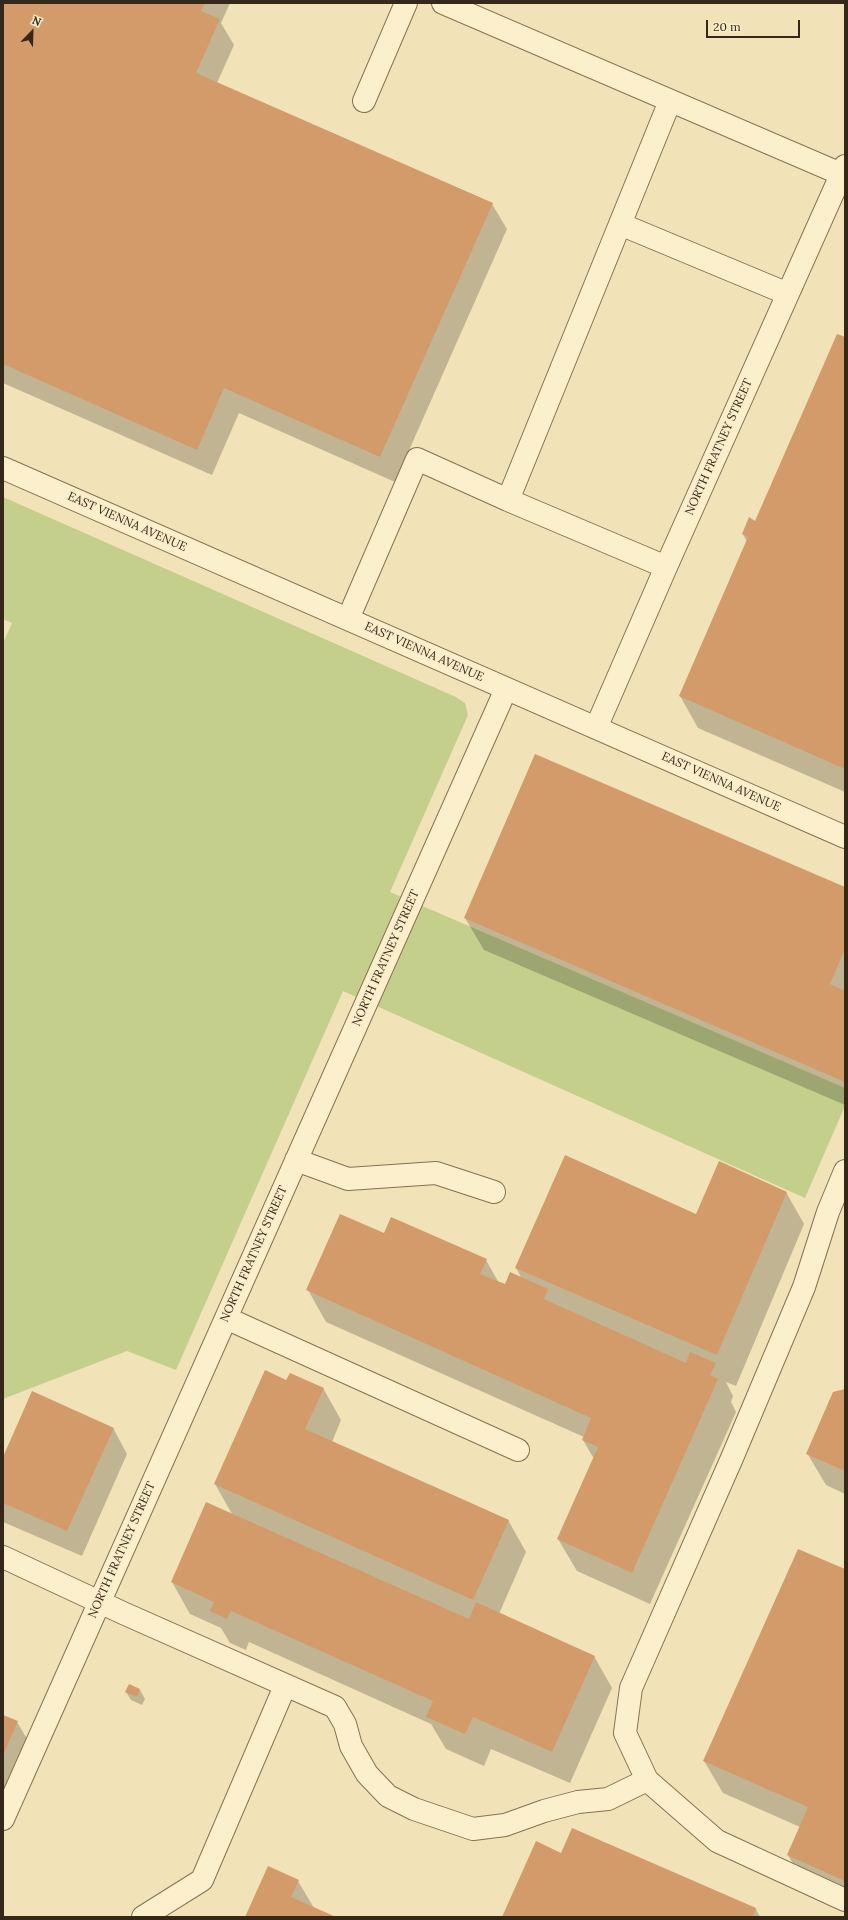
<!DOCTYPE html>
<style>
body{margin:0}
#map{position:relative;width:848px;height:1920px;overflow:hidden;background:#f1e2b8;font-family:Lora,serif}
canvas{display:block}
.frame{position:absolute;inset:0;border:4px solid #352819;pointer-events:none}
.north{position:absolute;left:12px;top:12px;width:40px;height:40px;-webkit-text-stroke:3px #f8ecc8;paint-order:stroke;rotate:23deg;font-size:11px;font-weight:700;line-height:16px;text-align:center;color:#352819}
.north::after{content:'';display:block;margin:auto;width:14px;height:18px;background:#352819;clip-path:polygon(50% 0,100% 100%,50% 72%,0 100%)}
.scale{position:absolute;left:706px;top:20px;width:94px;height:18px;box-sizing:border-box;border:2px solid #352819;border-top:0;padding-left:5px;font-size:12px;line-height:14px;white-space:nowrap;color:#352819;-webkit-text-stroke:3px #f8ecc8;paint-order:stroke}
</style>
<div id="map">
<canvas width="848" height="1920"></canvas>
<div class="frame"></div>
<div class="north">N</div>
<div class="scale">20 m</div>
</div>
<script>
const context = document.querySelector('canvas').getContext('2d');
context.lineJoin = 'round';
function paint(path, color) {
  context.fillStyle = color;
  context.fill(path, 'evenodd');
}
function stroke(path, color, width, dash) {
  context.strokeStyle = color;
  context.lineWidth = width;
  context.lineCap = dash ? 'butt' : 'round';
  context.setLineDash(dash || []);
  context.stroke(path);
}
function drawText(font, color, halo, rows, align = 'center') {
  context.font = font + ' Lora,serif';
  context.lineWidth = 3;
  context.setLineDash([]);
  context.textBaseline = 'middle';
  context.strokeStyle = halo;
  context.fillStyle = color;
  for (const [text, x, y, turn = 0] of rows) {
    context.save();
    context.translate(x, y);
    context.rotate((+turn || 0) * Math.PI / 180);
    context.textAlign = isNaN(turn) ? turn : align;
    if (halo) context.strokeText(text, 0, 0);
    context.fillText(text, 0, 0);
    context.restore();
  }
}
const green = new Path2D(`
 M3,497l453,200 9,6 3,12 -78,177 455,196v18l-40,92 -462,-207 -167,379 -49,-19 -124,48v-756l9,-20 -9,-4z`);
const shadow = new Path2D(`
 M3,3h227l-9,20 13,22 -17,38 275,121 15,25 -112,253 -156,-69 -27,62 -209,-92z
 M845,338v454l-147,-64 -18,-32 67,-154 -4,-8 13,-12z
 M845,888v217l-361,-155 -19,-32z
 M786,1192l18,32 -68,162 -10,-4 7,14 -2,6 5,10 -86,192 -73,-33 -19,-32 36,-80 -11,-19 1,-3 -258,-115 -18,-32 76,-55 102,25 13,23 6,2 17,-6 -6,-11 180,-53z
 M287,1381l36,7 18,32 -9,22 176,78 18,32 -27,62 95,42 18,32 -42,95 -79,-34 -7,17 -38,-17 -15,-25 -182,-82 -3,8 -16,-7 -9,-15 -31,-14 -18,-32 60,-68 -17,-30z
 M845,1390v104l-19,-9 -19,-32z
 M113,1428l14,26 -45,102 -79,-34v-63z
 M845,1570v334l-39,-17 -18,-32 12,-28 -77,-34 -19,-32z
 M129,1685l11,5 5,9 -3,6 -11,-5 -5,-8z
 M3,1716l14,6 19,32 -33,74z
 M573,1829l183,80 4,8h-257l59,-63z
 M298,1881l16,27 19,9h-87z`);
const building = new Path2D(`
 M3,3h202l-4,8 19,8 -24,54 297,130 -113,254 -156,-69 -27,62 -194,-86z
 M837,334l8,3v432l-166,-73 69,-159 -6,-3 7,-17 6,4z
 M535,754l310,133v62l-15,35 15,7v91l-381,-164z
 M565,1155l131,59 23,-53 68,31 -70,163 -202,-87z
 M340,1214l44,19 7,-16 96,42 -7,15 25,10 5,-12 38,17 -4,10 142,64 4,-11 26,11 -6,12 8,4 -86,194 -75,-34 41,-92 -16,-7 9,-22 -285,-128z
 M265,1370l21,10 4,-7 34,15 -19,41 204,91 -36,80 -259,-116z
 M845,1389v82l-39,-17 27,-62z
 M32,1391l82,37 -47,103 -64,-28v-46z
 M206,1502l263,117 7,-17 119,54 -43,96 -79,-35 -8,17 -39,-17 7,-16 -202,-90 -4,8 -17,-8 4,-9 -43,-20z
 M798,1549l47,20v312l-58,-26 21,-48 -105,-46z
 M129,1684l11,5 -3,8 -12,-5z
 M3,1715l15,6 -15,34z
 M572,1828l184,80 -3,9h-251l34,-76 25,12z
 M268,1866l31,14 -8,17 45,20h-91z`);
const minor = new Path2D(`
 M443,3l398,171
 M364,101l42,-98
 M620,224l168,70
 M3,468l842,369
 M508,500l158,67
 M348,619l69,-160 91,41 162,-399
 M596,728l70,-161 179,-401
 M296,1160l52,19 88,-6 58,19
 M845,1171l-17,41 -24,75 -72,171 -101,230 -6,45 22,47 70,61 128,59
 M226,1318l292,132
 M3,1557l120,56 212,94 10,17 6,22 16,28 21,22 26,13 59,20 32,-4 39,-14 34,-9 30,-3 39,-19
 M3,1819l503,-1130
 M143,1917l59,-37 83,-194`);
const streetNames = [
 ["NORTH FRATNEY STREET",719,447,-66],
 ["EAST VIENNA AVENUE",127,522,24],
 ["EAST VIENNA AVENUE",424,652,24],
 ["EAST VIENNA AVENUE",721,782,24],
 ["NORTH FRATNEY STREET",386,958,-66],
 ["NORTH FRATNEY STREET",254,1254,-66],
 ["NORTH FRATNEY STREET",122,1550,-66]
];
paint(green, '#c5cf8c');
paint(shadow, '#0003');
paint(building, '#d39a6a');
stroke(minor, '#887152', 24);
stroke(minor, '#fcefcb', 22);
drawText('12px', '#352819', '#f8ecc8', streetNames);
</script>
